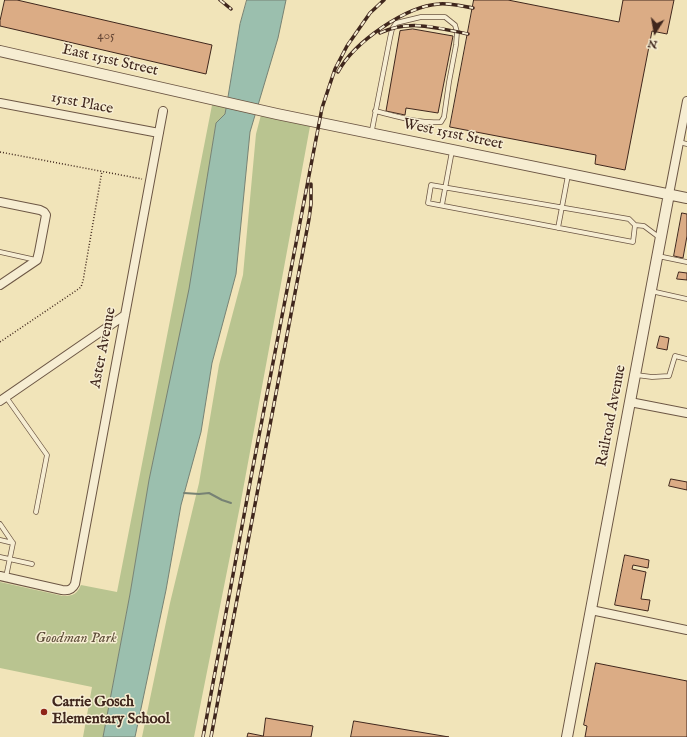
<!DOCTYPE html>
<style>
body{margin:0}
#map{position:relative;width:687px;height:737px;overflow:hidden;background:#f1e4b9;font-family:"IM FELL English",serif}
canvas{display:block}
.north{position:absolute;left:635px;top:12px;width:40px;height:40px;-webkit-text-stroke:3px #f6edd2;paint-order:stroke;rotate:191deg;font-size:11px;font-weight:700;line-height:16px;text-align:center;color:#40271d}
.north::after{content:'';display:block;margin:auto;width:14px;height:18px;background:#40271d;clip-path:polygon(50% 0,100% 100%,50% 72%,0 100%)}
</style>
<div id="map">
<canvas width="687" height="737"></canvas>
<div class="north">N</div>
</div>
<script>
const context = document.querySelector('canvas').getContext('2d');
context.lineJoin = 'round';
function paint(path, color) {
  context.fillStyle = color;
  context.fill(path, 'evenodd');
}
function stroke(path, color, width, dash) {
  context.strokeStyle = color;
  context.lineWidth = width;
  context.lineCap = dash ? 'butt' : 'round';
  context.setLineDash(dash || []);
  context.stroke(path);
}
function drawText(font, color, halo, rows, align = 'center') {
  context.font = font + ' "IM FELL English",serif';
  context.lineWidth = 3;
  context.setLineDash([]);
  context.textBaseline = 'middle';
  context.strokeStyle = halo;
  context.fillStyle = color;
  for (const [text, x, y, turn = 0] of rows) {
    context.save();
    context.translate(x, y);
    context.rotate((+turn || 0) * Math.PI / 180);
    context.textAlign = isNaN(turn) ? turn : align;
    if (halo) context.strokeText(text, 0, 0);
    context.fillText(text, 0, 0);
    context.restore();
  }
}
const green = new Path2D(`
 M213,100l14,3 -2,11 -9,9 -26,168 -41,189 -19,114 -27,143h-20l9,-50 -92,-19v-86l63,14c10,0 14,-2 18,-11l36,7z
 M262,111l49,10 -71,385 -46,231h-52l28,-134 29,-120 20,-118 24,-90 13,-141z`);
const water = new Path2D(`
 M247,0h39l-8,38 -28,94 -14,142 -24,89 -11,69 -20,73 -15,85 -31,147h-32l27,-143 19,-114 40,-191 27,-166 9,-9 2,-11 13,-79z`);
const stream = new Path2D(`
 M184,493l15,1 10,-1 13,7 9,3`);
const building = new Path2D(`
 M5,0h12l195,45 -6,29 -206,-48v-5z
 M474,0h34l111,22 4,-22h51l-7,34 -15,-3 -27,139 -30,-6 1,-9 -146,-28z
 M413,29l40,7 -15,77 -32,-5 -1,7 -19,-4 14,-80z
 M682,213l5,1v22l-4,22 -9,-2z
 M679,272l8,1v7l-10,-1z
 M660,336l9,2 -2,12 -10,-2z
 M671,479l16,3v8l-18,-4z
 M625,555l24,5 -1,8 -15,-3 -1,4 14,3 -5,27 9,1 -2,11 -33,-6z
 M596,663l91,18v56h-102l2,-11 -3,-1z
 M266,718l47,8 -2,11h-64l1,-4 15,3z
 M354,721l95,16h-98z`);
const path = new Path2D(`
 M0,152l142,27
 M0,342l77,-52 4,-3 2,-6 19,-110`);
const service = new Path2D(`
 M371,133l1,-3 18,-92 2,-9 4,-6 25,-6h24l10,8 2,7 -1,13 -7,37 -5,35 -3,5c-22,2 -45,-6 -66,-11
 M679,142l8,2
 M442,205l10,-54
 M635,225l-2,17 -205,-39 3,-18 198,34 6,6 9,1 16,12
 M558,228l10,-53
 M0,252l36,8
 M658,256l29,6
 M651,291l36,8
 M636,375l16,2 17,-1 6,-20 12,3
 M6,397l41,58 -11,57
 M0,524l13,19 -7,34
 M0,540l13,3
 M0,557l32,7`);
const minor = new Path2D(`
 M0,103l159,30
 M669,194l18,-93
 M0,202l40,8 4,2 2,3 -7,37 -2,8 -37,25
 M0,401l125,-86
 M630,402l57,11
 M0,576l62,14c6,1 10,0 13,-6l88,-473
 M591,610l96,20`);
const tertiary = new Path2D(`
 M0,51l277,63 410,84
 M567,737l102,-543`);
const rail = new Path2D(`
 M220,0l11,9
 M380,33c30,-14 57,-5 88,1
 M338,72c16,-30 68,-66 101,-68 11,-1 22,2 34,4
 M203,737l49,-265 70,-364 13,-39 12,-23 23,-33 14,-13
 M211,737l98,-518 2,-15v-20`);
const markers = [
 [44,712,4,"#8f2418"]
];
const numberNames = [
 ["405",106,36]
];
const streetNames = [
 ["East 151st Street",110,61,13],
 ["151st Place",82,104,11],
 ["West 151st Street",453,135,12],
 ["Aster Avenue",104,348,-79],
 ["Railroad Avenue",612,416,-79]
];
const parkNames = [
 ["Goodman Park",76,639]
];
const poiNames = [
 ["Carrie Gosch",52,703],
 ["Elementary School",52,720]
];
paint(green, '#b9c490');
paint(water, '#9bbfae');
stroke(water, '#778274', 1);
stroke(stream, '#778274', 2);
paint(building, '#dbac85');
stroke(building, '#40271d', 1);
stroke(service, '#6c5644', 5.5);
stroke(minor, '#6c5644', 10);
stroke(tertiary, '#6c5644', 12);
stroke(path, '#40271d', 1.5, [1, 2]);
stroke(service, '#f6edd2', 4);
stroke(minor, '#f6edd2', 8);
stroke(tertiary, '#f6edd2', 10);
stroke(rail, '#40271d', 3.5);
stroke(rail, '#f6edd2', 2, [6]);
for (const [x, y, r, color] of markers) {
  const dot = new Path2D();
  dot.arc(x, y, r, 0, 2 * Math.PI);
  context.fillStyle = color;
  context.fill(dot);
  stroke(dot, '#f6edd2', 1.5);
}
drawText('13px', '#674837', null, numberNames);
drawText('15px', '#40271d', '#f6edd2', streetNames);
drawText('italic 15px', '#5e4e3a', '#f6edd2', parkNames);
drawText('bold 15px', '#40271d', '#f6edd2', poiNames, 'left');
</script>
